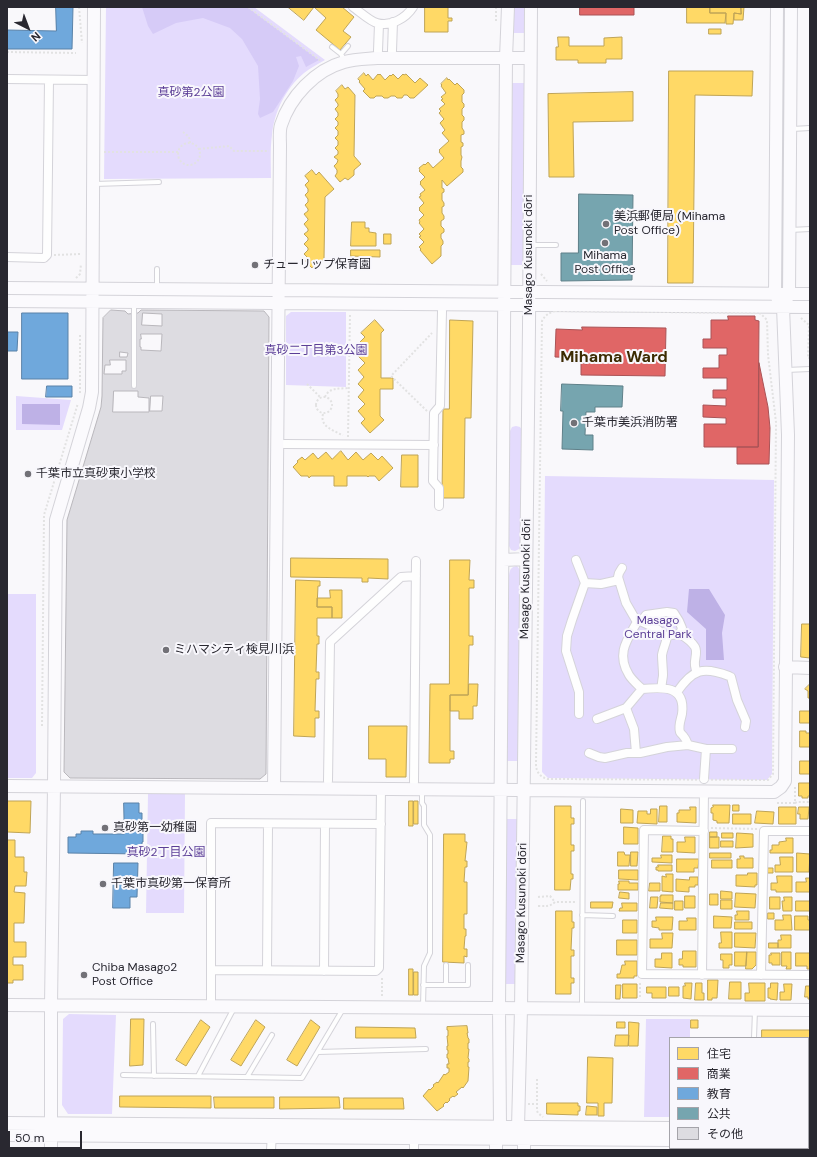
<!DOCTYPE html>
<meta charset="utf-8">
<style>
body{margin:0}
#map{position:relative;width:817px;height:1157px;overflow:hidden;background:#f9f8fb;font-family:"DM Sans","Noto Sans JP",sans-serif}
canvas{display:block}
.frame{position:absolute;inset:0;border:8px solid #292830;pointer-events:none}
.legend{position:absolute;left:669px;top:1037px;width:140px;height:112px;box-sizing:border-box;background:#f8f7fc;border:1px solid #a5a4aa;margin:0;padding:5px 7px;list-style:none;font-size:12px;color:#292830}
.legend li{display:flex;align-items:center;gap:8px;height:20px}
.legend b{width:20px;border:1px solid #a5a4aa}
.north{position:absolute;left:8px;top:8px;width:40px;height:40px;-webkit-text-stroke:3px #f8f7fc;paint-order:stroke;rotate:138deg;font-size:11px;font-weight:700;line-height:16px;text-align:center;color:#292830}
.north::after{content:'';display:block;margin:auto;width:14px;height:18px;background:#292830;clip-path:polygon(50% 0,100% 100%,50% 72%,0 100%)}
.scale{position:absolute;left:8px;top:1131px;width:74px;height:18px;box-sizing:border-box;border:2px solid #292830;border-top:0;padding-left:5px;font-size:12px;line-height:14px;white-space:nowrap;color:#292830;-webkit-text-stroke:3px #f8f7fc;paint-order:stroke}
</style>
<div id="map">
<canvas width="817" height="1157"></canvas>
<div class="frame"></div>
<ul class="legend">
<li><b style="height:11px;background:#ffd966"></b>住宅</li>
<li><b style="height:11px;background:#e06666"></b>商業</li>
<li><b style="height:11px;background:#6fa8dc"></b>教育</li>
<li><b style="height:11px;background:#76a5af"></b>公共</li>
<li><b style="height:11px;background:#dddce1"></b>その他</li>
</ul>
<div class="north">N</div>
<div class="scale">50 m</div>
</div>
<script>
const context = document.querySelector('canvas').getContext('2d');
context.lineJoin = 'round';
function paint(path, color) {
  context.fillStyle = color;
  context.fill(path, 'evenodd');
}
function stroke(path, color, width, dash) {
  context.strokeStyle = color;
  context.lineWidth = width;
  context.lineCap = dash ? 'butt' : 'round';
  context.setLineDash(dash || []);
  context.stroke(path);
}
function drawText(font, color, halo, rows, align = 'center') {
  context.font = font + ' "DM Sans","Noto Sans JP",sans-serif';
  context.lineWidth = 4;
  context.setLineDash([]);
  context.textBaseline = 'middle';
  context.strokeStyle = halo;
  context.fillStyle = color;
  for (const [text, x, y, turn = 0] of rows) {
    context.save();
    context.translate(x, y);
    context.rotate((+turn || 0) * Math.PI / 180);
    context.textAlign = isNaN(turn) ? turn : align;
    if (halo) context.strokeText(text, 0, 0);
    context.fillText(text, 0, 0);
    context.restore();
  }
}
const green = new Path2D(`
 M106,7h148l71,53c-7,4 -15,8 -21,13 -18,15 -30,39 -32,62 -2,14 -1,29 -1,43l-167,1z
 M514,7h11l-1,26h-12z
 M512,83h12l-1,182h-12z
 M113,294l143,1 1,1v1l-144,-1z
 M291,312h55v75l-60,-2v-69z
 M16,396l55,4 -9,30h-46z
 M516,426l4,1 2,3 -2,115 -1,4 -4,2 -4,-1 -2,-4 1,-115 2,-4z
 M545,476l229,4 -2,294 -5,6 -219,-2 -6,-6z
 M517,566l3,4v5l-1,186h-12l2,-186c1,-6 2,-8 8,-9z
 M7,594h29v179l-4,5h-25z
 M148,794h37l-1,119h-38z
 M506,819h12l-2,165h-11z
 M69,1014l47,1 -4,99h-44l-6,-9 1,-86z
 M646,1019h44v19h-20v79h-26z`);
const forest = new Path2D(`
 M142,7h20l2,1 4,-1h79l72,53 -13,7 -5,-11 -5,1 3,9 -6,15 -20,31 -13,6 -2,-4 2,-15 -2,-33 -16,-27 -12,-11 -27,-10 -27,5 -23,11 -5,-8z`);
const water = new Path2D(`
 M22,404h38v21l-38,-1z
 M689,589h20l16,26 -3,18 2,27h-18v-31l-19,-17z`);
const homes = new Path2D(`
 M288,7h54l12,10 -11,14 8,6 -11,13 -24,-20 10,-12 -12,-11 -10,13z
 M425,7h23v11h4v3h-4v11h-23z
 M687,7h23v6h16l-1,10h-38z
 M710,7h31v7l-7,-1 -1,11h-7v-11h-16z
 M741,7h3l-1,13h-9v-7l7,1z
 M709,29h12v5h-12z
 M558,37h11v9h35v-8l18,-1v22h-16v4h-28v-3h-22v-13h2z
 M669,71h84l-1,25 -57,-1 -2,188h-25z
 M364,73l2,3 2,-2 5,6 5,-6 1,1 1,-1 5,6 5,-5 1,1 2,-2 5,5 5,-5 1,1 2,-1 9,9 5,-5 8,7 -14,13h-4l-3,-3h-3l-2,3h-5l-2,-2h-4l-3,2h-4l-2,-2h-6l-2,2h-4l-7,-7 2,-2 -6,-7 1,-1 -2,-2z
 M447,78l1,2 1,-1 6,6 2,-2 7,7v3l-2,2v7l2,2v3l-2,2v6l2,2v3l-2,2v6l2,3v3l-3,1v7l2,1v3l-2,1v8l1,2 -1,4v6l2,2v3l-16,14 -5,-6v8l2,1v3l-2,1v7l2,3v3l-2,1v6l2,3v3l-3,2v5l3,3v3l-3,2v4l2,3v3l-2,2v10l-9,8 -12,-14 1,-1 -2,-2 5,-5 -5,-5 2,-1 -2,-2 5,-5 -5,-6 1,-1 -1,-2 5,-5 -5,-5 1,-1 -1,-1 5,-5 -5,-6 2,-1 -1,-2 5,-4 -5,-6 1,-1 -1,-1 5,-5 -6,-6 1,-1 -1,-2 5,-4 1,1 3,-3 5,6 11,-10 -5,-6 1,-1 -1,-1 10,-9 -7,-8 3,-3 -5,-7 4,-4 -5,-6 2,-2 -2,-2 6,-5 -4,-4 2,-1 -2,-2 5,-4 -5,-7 1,-1 -1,-1z
 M342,85l3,4 3,-2 7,8 -1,61 7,8 -7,6v5l-6,5 -3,-2 -5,4 -5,-6 2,-3v-3l-3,-4 3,-3 1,-3 -4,-3 4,-3v-3l-3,-3 3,-3v-4l-3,-3 3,-3v-4l-3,-3 3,-3v-3l-3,-3 3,-3v-3l-3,-4 3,-3v-2l-3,-4 3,-3v-3l-2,-3z
 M633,92v29l-60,1 1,55h-25l-1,-83z
 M312,170l4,5 3,-3 15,17 -9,8 -1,62 -6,6 -2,-1 -4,4 -7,-7 3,-3 -4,-4 4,-4v-2l-4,-4 4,-4v-2l-4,-4 4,-3v-2l-4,-5 4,-4v-1l-4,-5 4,-3v-2l-3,-4 3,-3v-3l-3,-4 3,-3v-3l-3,-4 4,-4 -4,-5z
 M352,222h13v6h4v4l7,1v13h-25z
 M384,234h7v10h-7z
 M351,250h29v7l-29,-1z
 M375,320l9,10 -3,3v45h12v11h-13v27l4,4 -14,13 -9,-10 4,-4 -7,-8 7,-7 -7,-7 6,-7 -6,-6 6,-7 -6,-7 7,-7 -7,-7 7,-7 -6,-6 6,-6 -4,-4z
 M450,320l23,1 -2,97h-6l-1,80h-22l1,-89h6z
 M341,451l7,9 8,-8 7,8 8,-7 7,7 4,-4 11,12 -14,13 -4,-5h-6l-1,1 -1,-1h-20v10h-13v-10h-23l-2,2 -1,-2h-7l-8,-9 5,-5 -1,-1 5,-4 3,3 8,-7 5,6 8,-7 6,7z
 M402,455h16v32h-17z
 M291,558l97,1v20l-20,-1v4h-6v-4l-71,-1z
 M450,560h20l-1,20h5v8h-5v48h4v9h-4l-1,50h-18v56h4v8h-4v4h-21l1,-79h19z
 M296,580l24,1v5h-2l-1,21h15v11h-15v18h2v8h-2l-1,28h3v7h-3l-1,32h4v7h-4v19l-21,-1z
 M330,590h12v28h-10v-11h-15v-9h13z
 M802,624h8v34l-9,-1z
 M469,684h9l-1,22h-4v13h-14v-8h-9v-16h18z
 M810,684v14h-2v-7l-3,-2z
 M800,711h10v12h-10z
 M369,726h38l-1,51h-20v-18h-17z
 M800,731h6v2h4v14h-10z
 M800,761h10v13h-10z
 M799,783h11v13h-2v2h-6v-2h-3z
 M7,801h24l-1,32 -23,-1z
 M409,801h4v25h-4z
 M414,801h4v23h-4z
 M713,805h17l-1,18h-12v-2l-4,-1v-7h-2v-5l2,-1z
 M733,805h6v6h-6z
 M555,806h16v12h3v6h-3v21h3v6h-3v23h2v5h-2l-1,11h-15z
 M660,806h7v16h-8z
 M690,807h6v16l-19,-1v-9h2v-3h11z
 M779,807h17v17h-17z
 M799,807h10l-1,12h-8v-5h-2z
 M621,809l12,1v13h-12z
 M651,809h6v15l-20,-1 1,-12h9v3h3z
 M757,811l17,1 -1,12 -18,-1z
 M733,814h18v10h-18z
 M624,827l14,1v16h-14z
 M710,832h7v5h-7z
 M722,833h11v5h-11z
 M737,833l16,1v13l-17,1z
 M444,834h21v8h2l-2,19h2v6h-2l-1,15h3v32h-3v15h2v7h-1l-1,13h3v8l-3,-1v7l-21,-1z
 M663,836h8v3h2v13h-11z
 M685,837h10v16l-18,-1v-10h8z
 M710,837h9v11h-9z
 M786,838h7v15h-23v-3h2v-5h7v-3l7,-1z
 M7,840h8v17h9v15h3l-1,14h-11l-1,6 11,1 -1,30h-10v19h12v15h-13v8h10v15h-10v3h-6z
 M721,841h12v6h-12z
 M618,852h6l1,3h5l-1,11h-11z
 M631,852h7l-1,14h-6z
 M710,853h21v5h-21z
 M797,853l13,1 -1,18h-12z
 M661,855h11v8l-20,-1v-4h9z
 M740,856h4v2h9v10h-16v-9h3z
 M780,857h13v15h-18v-7h5z
 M677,859h22l-1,9h-4v4h-17z
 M712,860h20v8h-20z
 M658,865h14v6h-14v-1h-2v-3h2z
 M768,868h5v5h-5z
 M619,870h19v10l-19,-1z
 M748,873h9v12h-2v2l-19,-1v-11h11z
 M666,874h7v18l-11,-1v-15l4,1z
 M777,876h15v16h-16v-2h-5v-7h6z
 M690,877h8v8h-3v2h-6v5l-13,-1v-12l13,1z
 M806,878h4v14h-14v-10h10z
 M619,881h10v2h9v7h-20v-6h1z
 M650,883h10v8h-11z
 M721,891l11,1v7h-11z
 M620,892l9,1v6l-10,-1z
 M736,893l20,1 -1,14 -20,-1z
 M710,894h8v11h-8z
 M661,895h12v8l-13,-1v-6h1z
 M685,896h10v12h-10z
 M651,897h7l-1,11h-7z
 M770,897h10v12h-10z
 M784,897h8v14h-9l-1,-10h2z
 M721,900h11v9h-11z
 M675,901h8v9h-8z
 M796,901h14v10h-14z
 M591,902h22l-1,6h-21z
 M622,903h15v8h-18l1,-3h2z
 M661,903h12v6l-13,-1z
 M556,911h16v11h2v6h-2l-1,22h3v6h-3v22h3v5h-3v11h-15z
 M737,911h12v9h-14v-5h2z
 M768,913h6v6h-6z
 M783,915h8l1,15h-17v-10h8z
 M714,916l18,1 -1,11h-17z
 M795,916h13v4h2v10h-15z
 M656,917h17l-1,13h-13v-2l-7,-1v-6h4z
 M687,918h9v12h-17v-9h8z
 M623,920h14v13h-14z
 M735,922h17v7h-17z
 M721,932h11v16h-13v-5h2z
 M662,933h11l-1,15h-22v-9h12z
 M735,933h21l-1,15 -20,-1z
 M781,935h10v13h-13v-8h3z
 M617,940h20v15h-20z
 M769,943h9v5h-9z
 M683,951h13v16h-13v-2h-4v-6h3z
 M735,952h12l-1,14h-11z
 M747,952h9v13l-4,4h-6z
 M782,952h9v17h-5l1,-3h-5z
 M662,953h10v15l-17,-1v-8h6z
 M771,953h9v12h-8v-2h-3v-8h2z
 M796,953h14v16h-3v-3h-11z
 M721,954h11v11h-3v3h-6v-8h-2z
 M625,961h12v15h-3v2h-17v-4h3l2,-9h3z
 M409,969h4v26h-4z
 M414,972h4v23h-4z
 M708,980h10l-1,18h-5v2h-4z
 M730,982h11v17h-12z
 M685,983h7l-1,16 -8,-1v-12h2z
 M696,983h6v10h2v7h-9z
 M749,983h16v18h-20v-8h4z
 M771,983h7l-1,17 -7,-1v-1h-2v-10h2z
 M623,984h14v14h-14z
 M784,984h8l-1,16h-11v-8h4z
 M616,985h5l-1,14h-4z
 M806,986h4v13h-2v-2h-3z
 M647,987h19v11h-14v-5h-5z
 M669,987h10v9h-10z
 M131,1019h13l-1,46 -13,1z
 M201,1020l9,7 -24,39 -10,-6z
 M256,1020l9,7 -24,39 -10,-6z
 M311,1020l9,7 -23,39 -10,-6z
 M691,1020h7v8h-7z
 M617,1022h8v6h-8z
 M629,1022l10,1 -1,23h-9z
 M467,1026l1,7h-1l1,5 1,1v4h-1v6h1l-1,9 1,1v3h-1v5h1l-1,14 -5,7 -1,-1 -6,5 2,2 -4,3 -1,-1 -4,3 1,1 -3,3 -1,-1 -3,3 1,1 -7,5 -14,-15 6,-7 1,1 4,-4 -1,-1 4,-3 1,1 6,-9 1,1 4,-3v-4h-2v-4h2l-1,-6h-1v-4h1v-4h-1v-4h1l-1,-10h1v-6h-1v-3z
 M356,1027l59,1 1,10h-60z
 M762,1030h48v17h-2v-9h-46z
 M616,1035h13l-1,11h-13z
 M588,1057l25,1 -1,45h-8v13h-6v-13h-11z
 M808,1095h2v18h-2z
 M120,1096h91v12l-91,-1z
 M214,1097h60v11h-59z
 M280,1097h59l1,11 -60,1z
 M344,1098h59l1,11h-60z
 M547,1103h31v3h2v5h-2v4l-31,-1z
 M587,1106l10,1v8h-11z`);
const shops = new Path2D(`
 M580,7h54v8h-54z
 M728,316h27v4l4,1 -1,126h-54v-23h22v-6l-23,-1v-12l23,1v-8h-13v-8h14v-12h-24v-10h16v-13h8v-7h-24v-9h8v-19h17z
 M582,327l84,1 -1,48 -84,-1v-12l6,1 1,-6 -33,-1 1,-28 26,1z
 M759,363l9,44 2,21 -1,36h-32v-17h21z`);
const schools = new Path2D(`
 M56,7h17l-1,42h-65v-19l49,1z
 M22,313h46v66h-46z
 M8,332h10l-1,19h-9z
 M47,386h25v11h-26z
 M124,803h15v10h3v10h1v19h-1v12l-74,-1v-16h8v-3h5v-3h12v3h31z
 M114,863h24l-1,34h-7v11h-17z`);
const public = new Path2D(`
 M579,194l54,1 -1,85 -71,1v-28h17z
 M562,384l61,2 -1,21h-27v5h-9l-1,23h8v15l-31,-1 1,-38h-2z`);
const building = new Path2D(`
 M111,310l14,1 3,3 10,-1 3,-3 123,1 5,6 -3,457 -6,5 -190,-1 -6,-6 3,-252 34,-113 1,-11 1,-78z
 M143,313l19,1v12l-20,-1z
 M141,334h21l-1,17 -20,-1v-3h-1v-8h1z
 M120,352l8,1 -1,4h-7z
 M110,360h16v11h-4v3h-18l1,-9h5z
 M114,391h24v6l11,1v14h-36z
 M151,396h12l-1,15h-12z`);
const path = new Path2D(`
 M79,7l3,36
 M248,7l73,54
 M496,21v-14
 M7,52l69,1
 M183,132l6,5 1,6
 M178 154a11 11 0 1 1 22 0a11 11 0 1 1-22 0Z
 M199,149l30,-3 5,5h35
 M104,152h75
 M54,255l27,-1
 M541,274l6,7
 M76,278l4,-4 1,-10
 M555,311l204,2 2,1 6,6 1,35 8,67 -3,352 -5,6 -220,-1c-8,-2 -12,-7 -12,-15l6,-443c3,-6 7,-8 13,-10z
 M801,318l8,7 -1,33h2
 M307,384l14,14
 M80,393v-58
 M316 405a8 8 0 1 1 16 0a8 8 0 1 1-16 0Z
 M325,397c4,-10 14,-8 24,-9
 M427,411l-36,-35 41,-43
 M323,414c-3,12 8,15 17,20l3,1
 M348,437l2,-123
 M42,726l2,-211 34,-112
 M777,803h18v-18
 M795,803l2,-1h13
 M711,828l46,1
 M538,897l12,-1 5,6
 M538,906c7,0 12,1 17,-4h22
 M382,978v19
 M640,983v15
 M537,1079v32l1,2 5,4
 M528,1104h9`);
const lane = new Path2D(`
 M332,47l9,7 3,6
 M341,54l7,-8
 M792,129l18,-1
 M94,184l65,-2
 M790,230l20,-1
 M531,245h25
 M157,289v-20
 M786,370l24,-1
 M134,386v-82
 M422,791v12l2,3v19l6,10v118l-6,13 -1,40
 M582,915l31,1
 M423,985h45v-20
 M446,985v-20
 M582,1007l1,-206
 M153,1024l1,52
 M754,1038l1,-28
 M318,1052l108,-3
 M808,1058h2
 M123,1075l179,3 41,-69
 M198,1076l36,-68
 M247,1077l25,-42`);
const street = new Path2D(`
 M353,7c6,4 18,15 24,16 14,4 29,-5 36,-16
 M378,51l1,-27
 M392,51l1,-29
 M7,79l87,1
 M7,257l37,1 3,-3 2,-175
 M284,444l150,1
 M439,506v-18l-6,-7 1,-68 6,-7 2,-95
 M576,560l9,23 -13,37 -5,16 -1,15 13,41v22
 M622,568l-3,5 -1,4 8,26 11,19c-10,18 -21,32 -8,53 3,5 8,9 13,14
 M585,583l16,1 18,-4
 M640,621l17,8 10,8
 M637,622l6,-3 3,-4 21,-3 7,1 5,8 3,7 -2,6c5,3 12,8 15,13 4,8 -4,15 2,25
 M731,677l6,23 9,21 -1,6
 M662,687c-1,-4 1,-8 1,-12 0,-7 -1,-13 -1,-20 1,-6 4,-12 5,-18l3,-2 10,-1
 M677,692c16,-23 26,-26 52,-16
 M626,708l8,21 2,24
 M597,719l29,-11 16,-19c20,-2 44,-4 40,25 -1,5 -4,12 -2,18 1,2 3,3 4,5 2,2 3,5 4,8
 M589,753l10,4 6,1 22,-5h13l27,-6 21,-2 18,4h26
 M704,779l2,-30
 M328,781l2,-139 71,-65 15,-1
 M414,782l2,-221
 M704,831l-60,-1 -2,144 168,1
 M211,970l165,1 3,-3 2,-180
 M267,970l1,-146
 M324,971l1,-147
 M702,975l2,-185
 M761,975l3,-144h46
 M211,1006v-183l170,1
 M271,1150l1,-17
 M414,1150v-12`);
const secondary = new Path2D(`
 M777,7l-2,287 3,5
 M7,288l803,6
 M7,301l803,6
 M503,560l23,-1
 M785,667l25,1
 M7,786l767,6 7,-5 4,-6 3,-346 -5,-128 6,-13 2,-287
 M274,788l6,-642c0,-7 -1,-15 1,-21 9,-28 34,-55 63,-63 11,-3 22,-3 33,-4h153
 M7,1005l803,5
 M7,1123l663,5
 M808,1129h2
 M7,1135l663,5
 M808,1141h2
 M51,1150v-145l3,-219 2,-266 33,-112 3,-16 2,-385
 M496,1150v-12l4,-12 -1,-117 7,-951 2,-51
 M524,1150v-11l-6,-12 3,-118 3,-245 5,-437 2,-320`);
const markers = [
 [606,224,4,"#727177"],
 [605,243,4,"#727177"],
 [255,265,4,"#727177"],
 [574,423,4,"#727177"],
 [28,474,4,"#727177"],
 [166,650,4,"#727177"],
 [105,828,4,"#727177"],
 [103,884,4,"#727177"],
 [84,975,4,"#727177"]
];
const parkNames = [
 ["真砂第2公園",191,93],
 ["真砂二丁目第3公園",316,351],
 ["Masago",658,621],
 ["Central Park",658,635],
 ["真砂2丁目公園",166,853]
];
const poiNames = [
 ["美浜郵便局 (Mihama",614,217],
 ["Post Office)",614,231],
 ["Mihama",605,256,"center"],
 ["Post Office",605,270,"center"],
 ["チューリップ保育園",263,265],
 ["千葉市美浜消防署",582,423],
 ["千葉市立真砂東小学校",36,474],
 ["ミハマシティ検見川浜",174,650],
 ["真砂第一幼稚園",113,828],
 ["千葉市真砂第一保育所",111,884],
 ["Chiba Masago2",92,968],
 ["Post Office",92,982]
];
const streetNames = [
 ["Masago Kusunoki dōri",529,255,-90],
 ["Masago Kusunoki dōri",526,579,-89],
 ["Masago Kusunoki dōri",522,903,-89]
];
const districtNames = [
 ["Mihama Ward",614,358]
];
paint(green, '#e4dbfd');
paint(forest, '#d6cbf7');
paint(water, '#beb1e6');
paint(homes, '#ffd966');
stroke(homes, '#bfa456', 1);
paint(shops, '#e06666');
stroke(shops, '#a95356', 1);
paint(schools, '#6fa8dc');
stroke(schools, '#5a82a8', 1);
paint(public, '#76a5af');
stroke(public, '#5f8089', 1);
paint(building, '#dddce1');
stroke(building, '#b9b7bc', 1);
stroke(lane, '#d4d3d9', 6);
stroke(street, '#d4d3d9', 10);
stroke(secondary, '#d4d3d9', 14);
stroke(path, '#e2e2e2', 2, [2, 2]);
stroke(lane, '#fefefe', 4);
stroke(street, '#fefefe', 8);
stroke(secondary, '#fbfafd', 12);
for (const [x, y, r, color] of markers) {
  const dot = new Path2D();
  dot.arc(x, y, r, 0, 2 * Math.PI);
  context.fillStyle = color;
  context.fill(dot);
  stroke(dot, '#f8f7fc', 1.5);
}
drawText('12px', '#5b3e96', '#f8f7fc', parkNames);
drawText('12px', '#292830', '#f8f7fc', poiNames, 'left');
drawText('12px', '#292830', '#f8f7fc', streetNames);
drawText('bold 16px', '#3c2b02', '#f8f7fc', districtNames);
</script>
